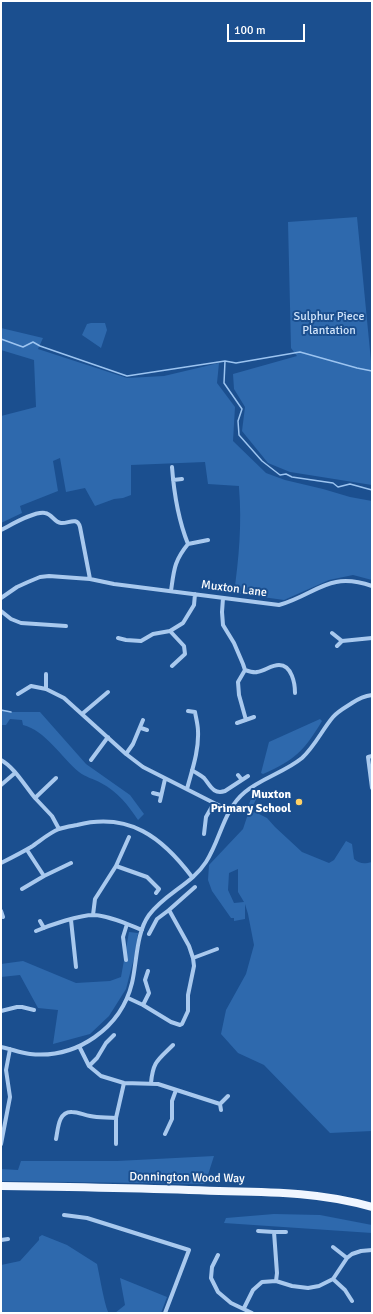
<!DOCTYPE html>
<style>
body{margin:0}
#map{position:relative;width:373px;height:1314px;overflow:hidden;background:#1b4f8f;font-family:Signika,sans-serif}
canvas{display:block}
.frame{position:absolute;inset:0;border:2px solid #fff;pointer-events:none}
.scale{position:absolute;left:227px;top:24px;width:78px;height:18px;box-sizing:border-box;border:2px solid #fff;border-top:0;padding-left:5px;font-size:12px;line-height:14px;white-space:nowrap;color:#fff;-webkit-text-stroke:3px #1b4f8f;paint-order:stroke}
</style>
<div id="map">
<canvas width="373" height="1314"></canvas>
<div class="frame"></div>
<div class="scale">100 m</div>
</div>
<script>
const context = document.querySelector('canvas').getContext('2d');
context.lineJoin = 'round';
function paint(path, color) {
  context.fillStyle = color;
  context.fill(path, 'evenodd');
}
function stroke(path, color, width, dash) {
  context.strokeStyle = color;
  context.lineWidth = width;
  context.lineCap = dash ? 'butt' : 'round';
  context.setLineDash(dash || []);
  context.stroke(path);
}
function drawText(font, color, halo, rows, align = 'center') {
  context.font = font + ' Signika,sans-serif';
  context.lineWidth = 4;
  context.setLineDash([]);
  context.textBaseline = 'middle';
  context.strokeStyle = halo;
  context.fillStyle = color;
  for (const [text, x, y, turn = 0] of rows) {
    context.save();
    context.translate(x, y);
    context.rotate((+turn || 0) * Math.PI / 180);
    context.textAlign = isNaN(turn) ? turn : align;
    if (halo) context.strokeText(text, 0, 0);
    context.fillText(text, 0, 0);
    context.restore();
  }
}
const green = new Path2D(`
 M357,217l14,144 1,124 -82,-13 -22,-9 -26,-32 3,-24 -11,-18 -1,-15 64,-18 -6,-8 -3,-126z
 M91,323h14l2,7 -6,18 -19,-13 5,-11z
 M1,328l42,10 -5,11 89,29 37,-2 55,-13 -2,20 18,24 -2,34 33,32 19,7 38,9 27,8 22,4v79l-19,-5 -24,5 -45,20 -50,-7c5,-35 8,-70 5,-105v-2l-31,-2 -3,-22 -74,3v30l-8,3 -9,1 -19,7 -10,-18 -19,4 -6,-34 -7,3 5,30 -38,15 2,7 -21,10v-107l35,-9 -2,-47 -33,-10z
 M1,710l10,2h29l46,52 44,31 14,19 -6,6c-10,-15 -20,-28 -37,-37 -7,-4 -16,-6 -22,-11 -17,-14 -34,-42 -56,-47l-1,-5 -12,-1 -4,6h-5z
 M320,719l2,2c-18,30 -27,39 -59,53l-2,-1 8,-31z
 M258,795l-7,15 16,8 8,9 27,25 27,11 5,-3 12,-19 6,3 2,15c6,5 10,5 18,3v269l-42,2 -66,-68 -26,-12 -17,-19 5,-24 20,-36 8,-29 -6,-31 -3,-10v15l-11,2v-3h-3l-19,-27 -4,-11 1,-15 34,-36 4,-12v-7l5,-14zM238,869v23l6,10 -10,1 -6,-13 1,-17z
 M129,932l9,1 -4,25 -8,31 -17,27 -19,18 -37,10 5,-34 -20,-2 -18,-33 -19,2v-13l22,-3 53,22 34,-2 11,-4z
 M214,1156l-9,28 -204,-3v-12l17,1 3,-9h96z
 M274,1214l46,1 52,10v8l-148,-10 2,-5z
 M42,1235l25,10 30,19c2,8 8,45 12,49h-108v-48l19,-4 19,-21v-3z
 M120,1278l47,19 -6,16h-46l10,-8z`);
const stream = new Path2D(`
 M1,339l22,8 10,-5 7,4 87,30 98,-15 -1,22 18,26 -4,12 1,14 23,26 18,14 6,-1 6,3 41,6 5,4 12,-3 22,6
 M225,361l11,2 64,-11 57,16 15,3
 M1,710l10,2`);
const street = new Path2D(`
 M172,467c2,27 6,52 16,77l20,-4
 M173,480l9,-1
 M1,530c10,-5 33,-19 44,-17 7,1 9,9 16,10 7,1 16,-7 19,4l10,52
 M171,591c3,-21 3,-30 17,-47
 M1,598l16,-11 11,-5 12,-5 9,-1 41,3 24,5 165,21c38,-11 49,-34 93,-19
 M223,598l-1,14 1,13 11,18 9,21 2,6c3,1 9,3 12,2 8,-1 14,-7 22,-7 13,0 16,19 16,28
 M1,611l10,8 10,4 45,3
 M170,631l14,15 1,8 -13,12
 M332,633l10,8 30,-3
 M118,638l8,2 15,1 12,-7 17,-3 13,-8 11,-18 1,-11
 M337,646l5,-5
 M245,670l-7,12 1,13 7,25
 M46,689v-15
 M18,694l13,-8 15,3 18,9 62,56 17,13 71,36 -8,14 -2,17
 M188,711l7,1
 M82,714l26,-22
 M237,723l17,-6
 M141,728l6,2
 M126,754l7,-10 10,-24
 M372,756l-4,1 4,31
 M1,760c13,7 24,26 34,38l21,-20
 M91,760l17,-23
 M192,770c4,3 9,5 12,8 6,7 9,17 21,13l23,-15
 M238,775l4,5
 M1,785l14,-12
 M187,789c5,-19 12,-38 11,-58 0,-6 -2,-13 -3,-19
 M153,793l8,2
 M35,798l17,18 7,13
 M160,801l5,-22
 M214,803l15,7
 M1,863c10,-5 20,-10 30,-16 9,-6 18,-14 28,-18 6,-2 13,-3 18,-4 52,-13 85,12 115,52
 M116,866l31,11 12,12 -3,4
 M44,876l27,-13
 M22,889l22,-13 -17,-26
 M1,911l2,6
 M93,915l2,-16 21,-33 13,-29
 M71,920l5,47
 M40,921l4,7
 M36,931c14,-6 43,-16 58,-16 16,1 33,9 48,15
 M149,934l8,-15 12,-9
 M193,958l24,-9
 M126,960l-3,-23 4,-13
 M128,998l15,7 28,17 9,3 2,-1 6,-13v-16l6,-29 -1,-8 -4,-12 -20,-36 26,-23
 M143,1005l6,-12 -4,-13 3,-9
 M1,1011l16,-4h5l12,3
 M79,1046l10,20 12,10 23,7 34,1 62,20
 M1,1047c10,2 20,6 29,7 47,5 91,-26 102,-71 5,-21 4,-50 17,-68 15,-21 43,-31 57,-53 15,-23 17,-52 39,-70 17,-14 40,-20 57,-34 13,-12 20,-28 31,-41 5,-6 13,-10 19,-14 6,-4 13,-7 20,-8
 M89,1066l8,-8 9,-15 8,-8
 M151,1083c2,-22 7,-23 22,-38
 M221,1110l-1,-6 8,-8
 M165,1134l7,-15v-18l4,-11
 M56,1139c2,-9 2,-28 16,-27 6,0 12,3 18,4 9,2 17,1 26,2
 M1,1144l9,-47 -4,-27 4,-21
 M116,1144v-26l8,-35
 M64,1215l23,3 102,32 -24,63
 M258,1231l16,1 3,41 -1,8
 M274,1232h12
 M1,1240l7,-1
 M333,1247l14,11
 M218,1255l-6,12 -1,11 7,14 13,11 21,10
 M333,1279l12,11 7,11
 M244,1308l9,-18 9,-8 14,-1 16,5 16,2 11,-2 14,-7 14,-21 5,-4 9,-3 11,-1`);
const primary = new Path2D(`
 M1,1186c73,1 145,2 218,5 51,1 103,1 153,16`);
const markers = [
 [299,802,4,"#ffd166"]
];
const parkNames = [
 ["Sulphur Piece",329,317],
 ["Plantation",329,331]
];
const streetNames = [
 ["Muxton Lane",234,589,7],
 ["Donnington Wood Way",187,1178,1]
];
const poiNames = [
 ["Muxton",291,795],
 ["Primary School",291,809]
];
paint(green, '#2e69ad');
stroke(stream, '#9cc4f0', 1.5);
stroke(street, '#a9c9ee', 4);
stroke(primary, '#f0f6ff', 8);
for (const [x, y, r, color] of markers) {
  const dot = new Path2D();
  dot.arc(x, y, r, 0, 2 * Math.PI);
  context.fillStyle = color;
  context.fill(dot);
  stroke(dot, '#1b4f8f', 1.5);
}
drawText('12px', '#cfe3fa', '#1b4f8f', parkNames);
drawText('12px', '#fff', '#1b4f8f', streetNames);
drawText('bold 12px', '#fff', '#1b4f8f', poiNames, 'right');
</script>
